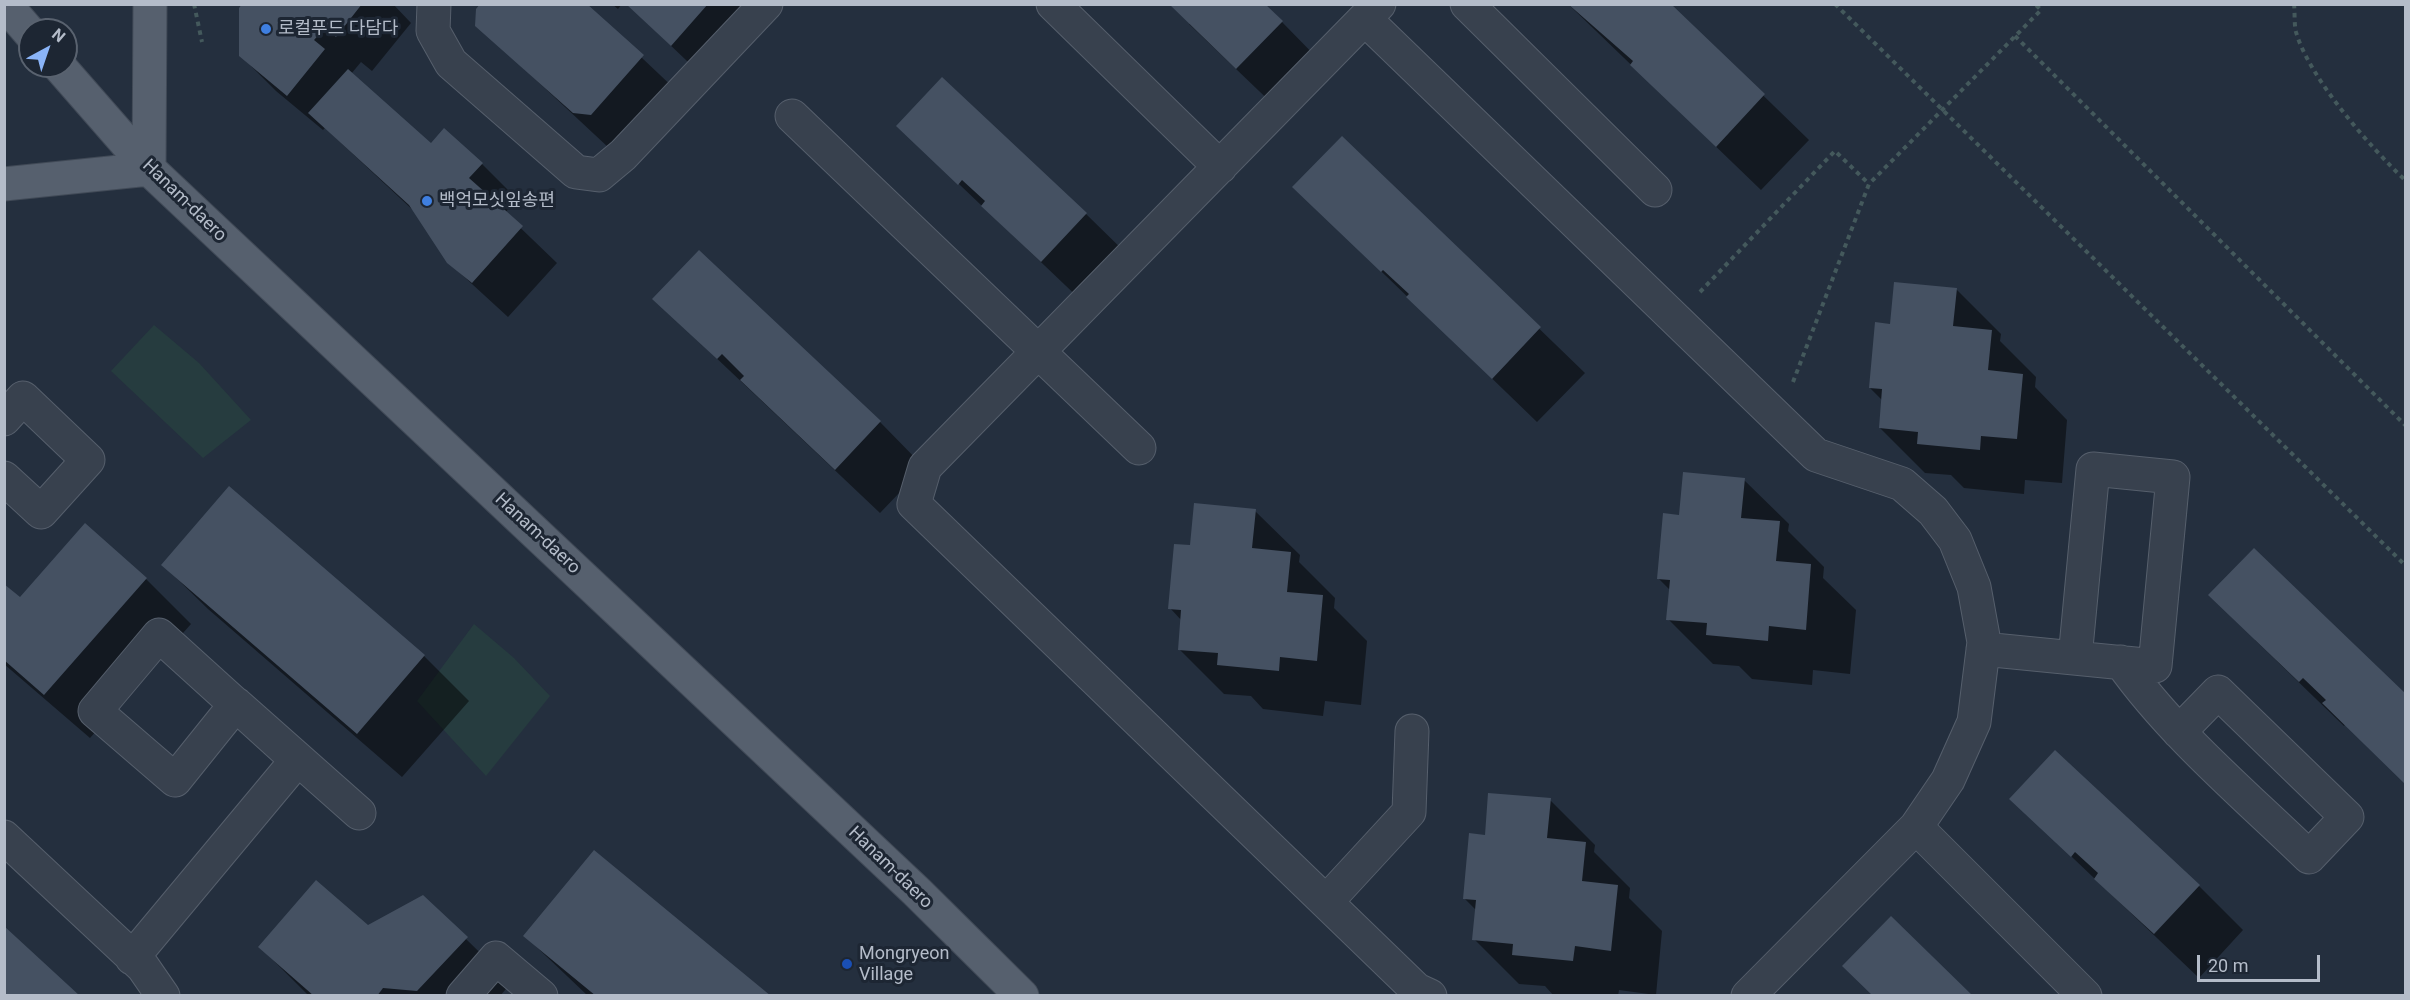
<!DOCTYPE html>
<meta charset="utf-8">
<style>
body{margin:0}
#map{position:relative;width:2410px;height:1000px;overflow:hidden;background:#242f3e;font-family:Roboto,sans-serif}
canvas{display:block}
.frame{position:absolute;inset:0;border:6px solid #b4bcc9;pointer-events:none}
.north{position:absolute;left:18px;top:18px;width:60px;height:60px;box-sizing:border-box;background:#1d2633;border:2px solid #59626f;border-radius:50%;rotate:40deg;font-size:16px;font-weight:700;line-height:24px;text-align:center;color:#b4bcc9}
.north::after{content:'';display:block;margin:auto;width:21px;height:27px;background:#8ab4f8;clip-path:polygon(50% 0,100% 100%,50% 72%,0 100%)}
.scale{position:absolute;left:2197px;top:955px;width:123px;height:27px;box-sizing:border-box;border:3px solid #b4bcc9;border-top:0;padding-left:8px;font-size:18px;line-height:21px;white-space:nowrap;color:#b4bcc9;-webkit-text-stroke:4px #1d2633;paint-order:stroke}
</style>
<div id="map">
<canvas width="2410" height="1000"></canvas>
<div class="frame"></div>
<div class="north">N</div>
<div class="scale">20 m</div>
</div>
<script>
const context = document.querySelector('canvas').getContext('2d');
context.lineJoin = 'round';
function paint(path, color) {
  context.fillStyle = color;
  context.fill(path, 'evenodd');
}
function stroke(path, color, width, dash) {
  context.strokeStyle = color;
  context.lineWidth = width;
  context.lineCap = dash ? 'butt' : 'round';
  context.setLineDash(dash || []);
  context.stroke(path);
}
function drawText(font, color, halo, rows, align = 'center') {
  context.font = font + ' Roboto,"Noto Sans KR",sans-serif';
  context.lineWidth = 6;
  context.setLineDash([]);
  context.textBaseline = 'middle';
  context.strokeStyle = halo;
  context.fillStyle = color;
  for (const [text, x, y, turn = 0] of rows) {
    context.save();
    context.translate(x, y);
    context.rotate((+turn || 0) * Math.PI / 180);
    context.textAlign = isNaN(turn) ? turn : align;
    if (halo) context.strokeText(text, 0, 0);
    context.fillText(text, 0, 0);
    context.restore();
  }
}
const green = new Path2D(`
 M154,325l45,38 52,57 -48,38 -92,-87z
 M474,624l40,34 36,38 -64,80 -69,-75z`);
const shadow = new Path2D(`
 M244,4h149l18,19 -39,48 -11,-9 -10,12 80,71 51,19 35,35 -12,14 52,50 -49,54 -60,-55 -32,-49 -91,-85 -2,2 -47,-39 -36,-36z
 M585,4l93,88 -69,56 -132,-123z
 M612,4h10l-4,5z
 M627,4h148l-68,76z
 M1568,4h101l140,136 -48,50z
 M1282,22l44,45 -44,46 -93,-89z
 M898,126l188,88 45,44 -45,47z
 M1342,138l243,235 -48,49 -243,-235z
 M1956,289l45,45 -1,7 36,36 -1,10 32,33 -5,63 -37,-3 -1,14 -60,-6 -13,-13 -26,-2 -45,-45 2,-28 -12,-12 22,-63z
 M654,299l226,123 44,45 -44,46z
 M1744,480l45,44 -1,7 36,36 -1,11 33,32 -6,64 -37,-4 -1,15 -60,-6 -13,-13 -26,-2 -45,-45 2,-29 -12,-12 23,-62z
 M1255,511l45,44 -1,7 36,36 -1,10 33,33 -6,64 -36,-4 -2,15 -60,-7 -12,-13 -27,-2 -45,-45 3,-28 -12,-13 21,-61z
 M85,525l61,54 45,45 -101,114 -86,-74v-78l16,13z
 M2254,550l91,175 -1,1 -89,-86z
 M163,565l261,91 45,45 -67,76 -194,-168z
 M2011,799l188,87 44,44 -44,48z
 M1550,800l45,45 -1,7 36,36 -1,10 33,33 -6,64 -37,-5 -1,6h-64l-9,-10 -26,-2 -45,-45 3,-28 -13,-13 22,-61z
 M423,897l88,86 -11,13h-191l-49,-49 108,-20z
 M525,936l244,60h-181z`);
const building = new Path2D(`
 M242,4h120l-26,33 -11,-9 -11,12 11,9 -38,47 -48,-40v-48z
 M480,4h107l57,51 -53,60 -18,-2 -98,-87 1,-17z
 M626,4h82l-37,42z
 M1169,4h96l18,17 -47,48z
 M1568,4h103l94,90 -49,53 -86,-82 3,-4z
 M348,69l83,74 13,-15 39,35 -14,15 54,48 -51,57 -25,-20 -38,-58 -101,-92z
 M942,77l145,136 -46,49 -60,-56 4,-5 -23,-21 -4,5 -62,-59z
 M1342,136l199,191 -49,52 -86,-82 3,-3 -26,-24 -2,2 -89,-85z
 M699,250l182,171 -46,49 -95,-90 4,-4 -22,-22 -5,5 -65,-60z
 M1894,282l63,6 -4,38 39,4 -4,40 35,4 -6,65 -36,-3 -1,14 -63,-6 1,-12 -39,-4 3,-39 -13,-1 6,-66 15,2z
 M1683,472l62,6 -4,40 39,3 -4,40 35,3 -5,66 -37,-4 -1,15 -62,-6 1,-12 -41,-3 4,-40 -13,-1 6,-66 16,2z
 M229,486l196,169 -68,79 -196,-169z
 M1194,503l62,6 -4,39 39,4 -4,40 36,3 -6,66 -37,-4 -1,14 -62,-6 1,-12 -40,-3 3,-40 -13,-1 6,-65 16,1z
 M85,523l62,55 -103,117 -40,-35v-76l16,13z
 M2254,548l152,146v91l-84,-82 4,-3 -23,-22 -4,4 -91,-87z
 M2055,750l145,135 -46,49 -60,-55 4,-6 -23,-21 -4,5 -62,-58z
 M1488,793l63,5 -4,40 39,4 -4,39 36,4 -7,66 -36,-5 -2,15 -61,-6 1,-11 -41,-4 4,-40 -13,-1 6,-66 16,2z
 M594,850l177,146h-175l-73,-60z
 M316,880l52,45 55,-30 45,42 -51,54 -34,-3 -6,8h-63l-56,-49z
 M1891,916l82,80h-100l-31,-30z
 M4,926l76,70h-76z`);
const path = new Path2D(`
 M194,4l8,38
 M1835,4l571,562
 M2294,4c1,9 0,20 2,28 13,46 75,116 110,149
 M2015,36l391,390
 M1700,292l135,-141 34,33
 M1793,382l76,-198 172,-174 -6,-6`);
const minor = new Path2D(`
 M434,4l-1,27 18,32 125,109 23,3 24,-20 143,-151
 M1053,4l167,163
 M1379,4l-454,463 -11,37 503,486 13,6
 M1467,4l188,186
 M1365,19l451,436 86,29 31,27 22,29 19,47 10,55 -10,80 -26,58 -32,47 169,169
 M792,116l347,332
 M4,419l19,-21 65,62 -47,52 -37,-34
 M1983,649l172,17 18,-189 -80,-8 -18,189
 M2121,662c52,73 124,133 188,195l38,-40 -129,-125 -39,40
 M4,837l139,130 20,29
 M1326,902l83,-90 3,-81
 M132,958l165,-198 -138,-125 -64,76 80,69 61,-76 123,109
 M463,996l33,-38 45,38
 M1748,996l168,-169`);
const major = new Path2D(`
 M5,4l25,29
 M59,66l90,103 768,723 105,104
 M149,169l1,-165
 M4,184l145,-15`);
const markers = [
 [266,29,6,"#3f7fe0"],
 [427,201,6,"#3f7fe0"],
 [847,964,6,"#1a4fb4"]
];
const poiNames = [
 ["로컬푸드 다담다",278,29],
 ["백억모싯잎송편",439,201],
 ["Mongryeon",859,954],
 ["Village",859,975]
];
const streetNames = [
 ["Hanam-daero",184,201,44],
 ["Hanam-daero",537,534,43],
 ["Hanam-daero",890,868,44]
];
paint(green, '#263c3f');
paint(shadow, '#0007');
paint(building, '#455162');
stroke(minor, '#565f6c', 35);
stroke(major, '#414a57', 35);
stroke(path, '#44595c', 4, [4.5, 4.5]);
stroke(minor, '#38414e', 33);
stroke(major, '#56606e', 33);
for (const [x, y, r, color] of markers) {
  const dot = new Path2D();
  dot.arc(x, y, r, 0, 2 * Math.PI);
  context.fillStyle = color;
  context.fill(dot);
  stroke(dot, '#1d2633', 2);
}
drawText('18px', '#b4bcc9', '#1d2633', poiNames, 'left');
drawText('18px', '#b4bcc9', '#1d2633', streetNames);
</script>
